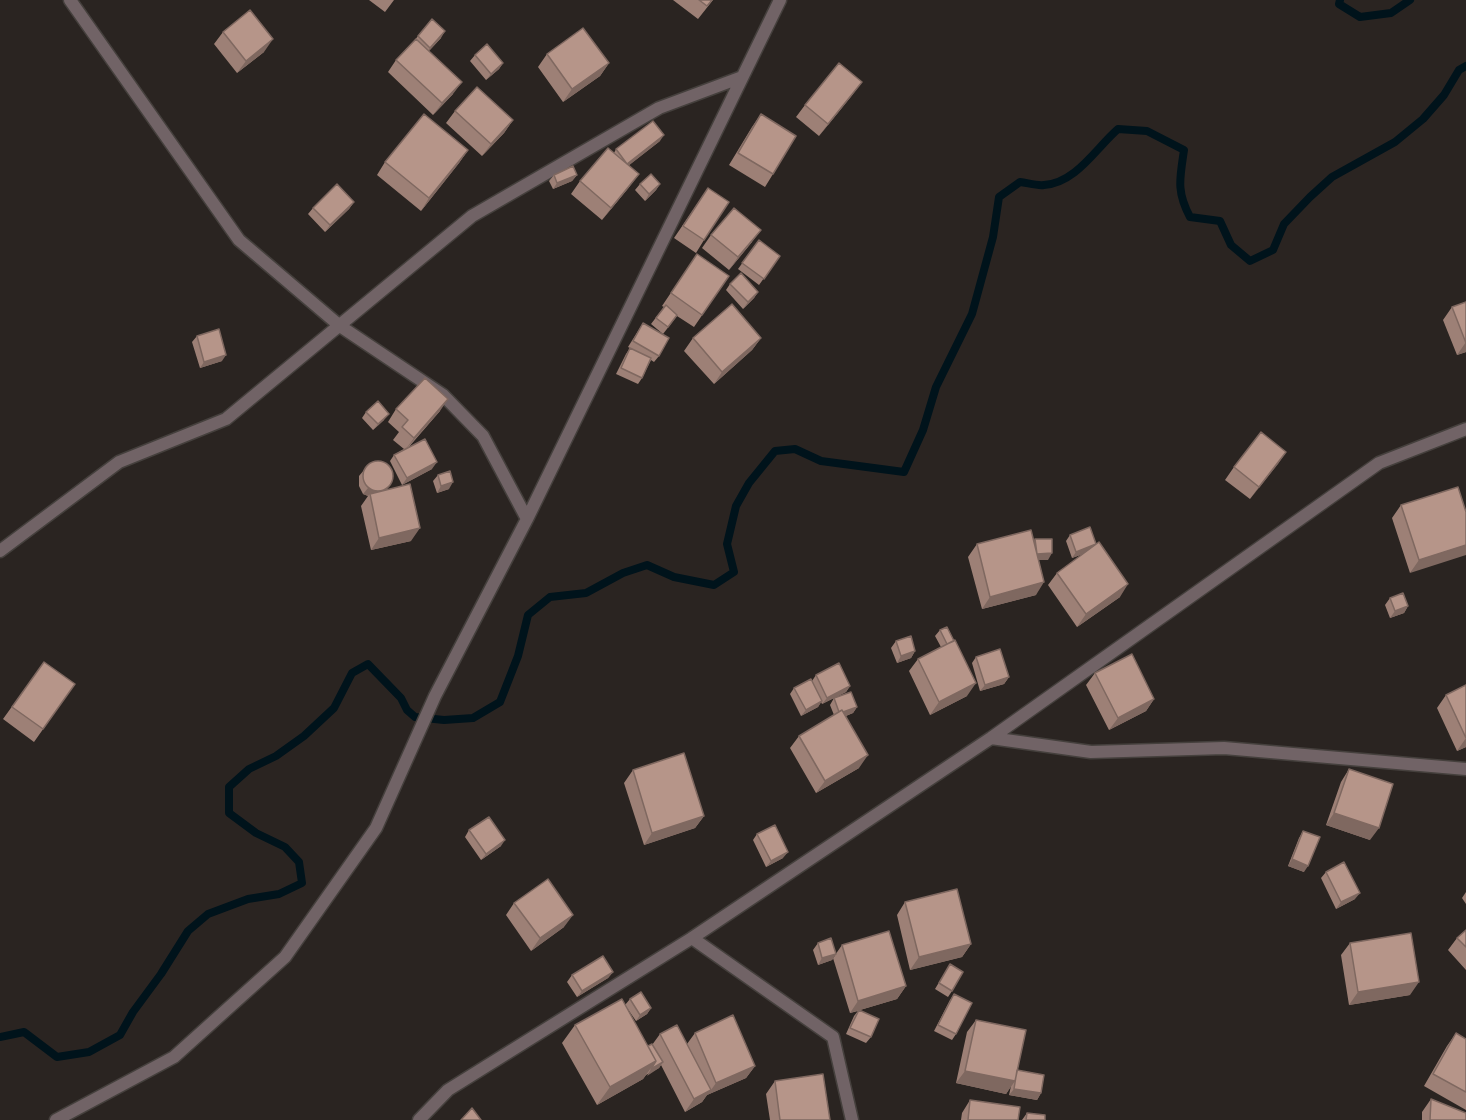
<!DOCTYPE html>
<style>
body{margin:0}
canvas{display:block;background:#2a2421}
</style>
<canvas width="1466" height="1120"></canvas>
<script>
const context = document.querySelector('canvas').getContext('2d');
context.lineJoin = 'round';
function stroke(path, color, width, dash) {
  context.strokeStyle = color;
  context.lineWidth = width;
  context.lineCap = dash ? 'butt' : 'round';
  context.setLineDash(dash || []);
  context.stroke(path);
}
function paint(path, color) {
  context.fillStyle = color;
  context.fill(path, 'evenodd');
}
const stream = new Path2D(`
 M1340,0l-1,4 21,13 31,-4 19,-13
 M0,1037l24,-5 33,25 32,-5 31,-17 13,-23 28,-38 27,-43 20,-17 40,-15 31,-5 23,-11 -3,-21 -14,-15 -29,-14 -27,-20v-26l20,-18 27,-13 28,-20 30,-28 18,-35 16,-9 33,34 6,12 8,7 29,3 29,-2 27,-16 18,-46 10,-41 22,-18 36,-4 37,-20 24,-8 27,12 40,8 20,-13 -7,-28 9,-38 13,-23 26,-32 20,-2 26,12 83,11 19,-42 13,-43 36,-73 21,-77 6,-40 21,-15c8,1 17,4 24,3 32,-2 52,-37 74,-56l29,2 37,19c-4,28 -8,41 6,67l30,4 11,24 19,16 23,-11 11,-26 26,-27 22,-20 63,-35 28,-23 21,-24 15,-25 7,-4`);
const minor = new Path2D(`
 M70,0l169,240 101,86 103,69 40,41 44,83
 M0,551l119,-89 107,-43 246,-203 187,-108 83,-31
 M991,738l100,14 133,-4 242,21
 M692,938l141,99 19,83
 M56,1120l118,-63 111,-100 91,-129 59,-132 92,-177 253,-519
 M419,1120l29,-30 244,-152 299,-200 388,-275 87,-34`);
const wall = new Path2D(`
 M369,0h25l-9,12z
 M673,0h40l-15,19z
 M223,32l41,20 -27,21 -23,-29z
 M418,36l23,2 -12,13 24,43 -20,21 -45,-43 8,-12 18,-19z
 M547,54l62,9 -9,13 -37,26 -25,-35z
 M475,55l28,8 -4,6 -13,11 -16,-19z
 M853,94l-34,42 -23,-19 9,-12z
 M455,111l58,9 -9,13 -22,23 -36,-33z
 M761,114l12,60 -8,13 -36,-22 23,-38z
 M660,141l-31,24 1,21 -28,34 -31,-26 9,-13 34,-28 2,-4z
 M468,150l-9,13 -38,48 -44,-36 8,-13z
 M554,175h23l-5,6 -19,8 -4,-8z
 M640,184h20l-4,6 -11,11 -10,-11z
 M708,188l-4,52 -8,13 -22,-15z
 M354,202l-5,7 -24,23 -17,-18 5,-6z
 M711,235l41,7 -23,28 -27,-22z
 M759,240l21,16 -21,29 -21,-16z
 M697,254l32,22 -35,51 -17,-11 -14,18 -12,-10 13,-17 -2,-1z
 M730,284l28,8 -4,6 -11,11 -17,-19z
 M1466,302v50l-9,3 -14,-35 9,-13z
 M643,323l16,33 -5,6 -3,-2 -9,18 -4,6 -22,-10 10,-20 4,-6 -2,-1z
 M197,336l25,25 -22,7 -8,-26z
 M693,338h68l-9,12 -38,34 -30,-33z
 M396,409l44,2 -32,37 24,21 -30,16 -12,-24 4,-6 10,-6 -11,-9 6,-8 -11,-10z
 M366,412l18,8 -11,10 -11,-12z
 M1286,452l-36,47 -25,-19 9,-13z
 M364,470l22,20 25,51 -40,9 -10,-44 7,-10 -5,-2 -4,-8v-10z
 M438,475l11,14 -12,4 -4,-12z
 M1401,505l65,7 -56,61 -18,-55z
 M1070,535l26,9 24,53 -43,30 -29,-42 9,-12 26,-19 -11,4 -6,-17z
 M1035,539l13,21h-9l-3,35 -54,14 -14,-52 9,-13 57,-3z
 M1390,598l18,8 -4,7 -14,5 -5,-13z
 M947,627l20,69 -37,19 -21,-44 9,-12 23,-12 -6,-11 5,-6z
 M896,641l19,10 -4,7 -14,5 -6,-15z
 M976,657l33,20 -5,7 -24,7 -8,-28z
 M44,662l31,22 -41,58 -31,-23z
 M1095,673l59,26 -8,12 -37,19 -23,-45z
 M816,675l34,11 -4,6 -24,12 -1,-2 -3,5 -17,9 -11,-22 4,-6 18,-7z
 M1466,685v62l-9,4 -20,-43 9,-13z
 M834,698l23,9 -4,6 -7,3 13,52 -43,25 -26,-45 9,-12 35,-21 -4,-10z
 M1349,769l21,71 -44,-15 15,-43z
 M633,770l71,46 -9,12 -51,17 -20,-62z
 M469,830l32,16 -20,14 -16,-23z
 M1303,831l1,41 -16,-6 11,-28z
 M757,834l26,24 -17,9 -13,-27z
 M1326,872l29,27 -19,10 -15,-31z
 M1466,892v12l-4,-6z
 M905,902l66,42 -9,13 -52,13 -13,-55z
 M514,903l50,24 -33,24 -25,-36z
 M1466,930v40l-18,-20 9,-12z
 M818,943l18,11 -4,6 -14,5 -5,-15z
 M1350,943l60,52 -61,10 -8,-50z
 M842,945l64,41 -9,13 -37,11 11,27 -5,6 -20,-9 8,-18 4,-5 -8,2 -17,-55z
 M950,964l2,27 -4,6 -13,-8z
 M613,972l-5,6 -31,19 -10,-15 5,-7z
 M954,994l2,40 -4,6 -18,-9 16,-31z
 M630,999l21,9 -4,6 -11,7 -11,-16z
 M976,1020l41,50 24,23 -4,7 -28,-5 2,-9 -5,8 -50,-11 11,-51z
 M575,1025l73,21 4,-1 8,-11 27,10 8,-11 60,33 -9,12 -39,17 -5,7 -17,10 -24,-47 -2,3 -13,7 -3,4 -46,26 -35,-62z
 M1456,1033l10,6v71l-42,-24 23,-40z
 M775,1081l55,39h-60l-4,-26z
 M1431,1099l35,21h-44v-8z
 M970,1100l48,20h-57l1,-7z
 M1027,1113l18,7h-23z`);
const shadedWall = new Path2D(`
 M445,31l-4,7 -15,16 4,-6z
 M273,39l-9,13 -27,21 9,-12z
 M503,63l-4,6 -13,11 5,-6z
 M609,63l-9,13 -37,26 9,-13z
 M462,82l-9,12 -20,21 9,-12z
 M862,82l-9,12 -34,42 9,-12z
 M513,120l-9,13 -22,23 9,-12z
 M664,135l-4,6 -37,29 4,-6z
 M468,150l-9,13 -38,48 8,-13z
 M639,174l-9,12 -28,34 9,-12z
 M577,175l-5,6 -19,8 4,-6z
 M660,184l-4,6 -11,11 4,-7z
 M354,202l-5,7 -24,23 5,-7z
 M761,230l-9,12 -23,28 9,-13z
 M758,292l-4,6 -11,11 5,-7z
 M761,338l-9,12 -38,34 8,-12z
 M1466,342v10l-9,3z
 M226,355l-4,6 -22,7 4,-6z
 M448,399l-8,12 -35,39 9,-12z
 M389,414l-5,6 -11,10 5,-6z
 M1286,452l-8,12 -28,35 9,-12z
 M437,462l-5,7 -30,16 5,-7z
 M453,482l-4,7 -12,4 4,-7z
 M390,485l-5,6 -15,3 -2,2 -5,-2 5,-6z
 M420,528l-9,13 -40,9 8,-12z
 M1096,544l-5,7 -19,7 4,-6z
 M1466,545v10l-56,18 9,-13z
 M1052,553l-4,7h-17l5,-6z
 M1044,582l-8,13 -54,14 8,-12z
 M1128,584l-8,13 -43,30 9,-13z
 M1408,606l-4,7 -14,5 5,-7z
 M915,651l-4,7 -14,5 4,-7z
 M1009,677l-5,7 -24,7 5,-6z
 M976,683l-9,13 -37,19 9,-13z
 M850,686l-4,6 -24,12 5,-6z
 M1154,699l-8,12 -37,19 9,-12z
 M822,701l-4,6 -17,9 5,-6z
 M857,707l-4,6 -18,7 5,-7z
 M1466,738v9l-9,4z
 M868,755l-9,13 -43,25 9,-12z
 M1334,813l45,15 -9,12 -44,-15z
 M704,816l-9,12 -51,17 8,-12z
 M505,840l-4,6 -20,14 5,-6z
 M788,852l-5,6 -17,9 5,-6z
 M1292,859l16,7 -4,6 -16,-6z
 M1360,893l-5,6 -19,10 5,-7z
 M573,915l-9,12 -33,24 9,-13z
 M971,944l-9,13 -52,13 9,-13z
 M836,954l-4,6 -14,5 4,-7z
 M613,972l-5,6 -31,19 5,-6z
 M1419,982l-9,13 -61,10 9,-13z
 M906,986l-9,13 -47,14 8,-12z
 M651,1008l-4,6 -11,7 4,-6z
 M656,1061l-13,18 -46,26 13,-18z
 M663,1062l-4,6 -12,8 4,-7z
 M755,1066l-9,12 -39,17 -5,7 -17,10 9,-13 17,-9 5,-7z
 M965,1071l50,10 -9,13 -50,-11z
 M1014,1089l27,4 -4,7 -28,-5z`);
const building = new Path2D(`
 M699,0h13l-5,6z
 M250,10l23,29 -27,22 -23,-29z
 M432,19l13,12 -15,17 -12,-12z
 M583,28l26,35 -37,26 -25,-35z
 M416,39l46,43 -20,21 -46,-43z
 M487,44l16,19 -12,11 -16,-19z
 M839,63l23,19 -34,42 -23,-19z
 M477,87l36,33 -22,24 -36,-33z
 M424,114l44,36 -39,48 -44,-36z
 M761,114l35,22 -23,38 -35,-21z
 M653,121l11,14 -37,29 -11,-15z
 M608,148l31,26 -28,34 -31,-27z
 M573,166l4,9 -20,8 -3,-8z
 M651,174l9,10 -11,10 -9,-10z
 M337,184l17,18 -24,23 -17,-17z
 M708,188l21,14 -25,38 -21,-14z
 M734,208l27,22 -23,27 -27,-22z
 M759,240l21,16 -16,23 -22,-16z
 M697,254l32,22 -27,39 -31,-22z
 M741,273l17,19 -10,10 -18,-18z
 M1466,302v41l-14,-36z
 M732,304l29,34 -39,34 -29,-34z
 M666,305l11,10 -9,12 -12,-9z
 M643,323l26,15 -10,18 -26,-15z
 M219,329l7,26 -22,7 -7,-26z
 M630,348l21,10 -9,20 -21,-10z
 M425,378l23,21 -34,39 -12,-11 6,-7 -12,-11z
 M378,401l11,13 -11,10 -12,-12z
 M1261,432l25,20 -27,35 -25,-20z
 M425,439l12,23 -30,16 -13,-23z
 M363 476a15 15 0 1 1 30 0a15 15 0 1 1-30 0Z
 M450,471l3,11 -12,4 -3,-11z
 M410,484l10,44 -41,10 -9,-44z
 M1458,487l8,25v33l-47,15 -18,-55z
 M1090,527l6,17 -20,8 -6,-17z
 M1031,530l13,52 -54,15 -13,-53z
 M1035,539h17v14l-15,1z
 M1099,542l29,42 -42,30 -29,-41z
 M1403,593l5,13 -13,5 -5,-13z
 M947,627l7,14 -7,3 -7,-14z
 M911,636l4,15 -14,5 -5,-15z
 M955,640l21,43 -37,19 -21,-43z
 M1000,649l9,28 -24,8 -9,-28z
 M1132,654l22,45 -36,19 -23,-45z
 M44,662l31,22 -32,45 -31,-22z
 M839,663l11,23 -23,12 -11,-23z
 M811,679l11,22 -16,9 -12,-22z
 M1466,685v53l-20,-43z
 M851,692l6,15 -14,5 -1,-2 -3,2 -5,-14z
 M842,710l26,45 -43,26 -26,-45z
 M684,753l20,63 -52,17 -19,-63z
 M1349,769l44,15 -14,44 -45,-15z
 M489,817l16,23 -19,14 -17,-24z
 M775,825l13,27 -17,9 -14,-27z
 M1303,831l17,6 -12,29 -16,-7z
 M1344,862l16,31 -19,9 -15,-30z
 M548,879l25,36 -33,23 -26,-35z
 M957,889l14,55 -52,13 -14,-55z
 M1466,930v17l-9,-9z
 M889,931l17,55 -48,15 -16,-56z
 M1411,933l8,49 -61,10 -8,-49z
 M831,938l5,16 -14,4 -4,-15z
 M603,956l10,16 -31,19 -10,-16z
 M950,964l13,8 -11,19 -13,-8z
 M641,992l10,16 -11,7 -10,-16z
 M954,994l18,9 -16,31 -18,-9z
 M622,999l34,62 -46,26 -35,-62z
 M859,1010l20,9 -8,18 -21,-9z
 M733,1015l22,51 -39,17 -21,-50z
 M976,1020l50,10 -11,51 -50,-10z
 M677,1025l34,65 -17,9 -34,-65z
 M1456,1033l10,6v53l-33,-18z
 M652,1044l11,18 -12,7 5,-8 -8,-15z
 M1017,1070l27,5 -3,18 -27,-4z
 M823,1074l7,46h-50l-5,-39z
 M1431,1099l35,14v7h-36z
 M970,1100l50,7 -2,13h-50z
 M472,1108l9,12h-20z
 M1027,1113l18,2v5h-19z`);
stroke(stream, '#00131b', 8);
stroke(minor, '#45403d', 15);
stroke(minor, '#716366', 12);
paint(wall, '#9d8076');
paint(shadedWall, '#7f6860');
paint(building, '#b69589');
stroke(building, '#7f6860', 1.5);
</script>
